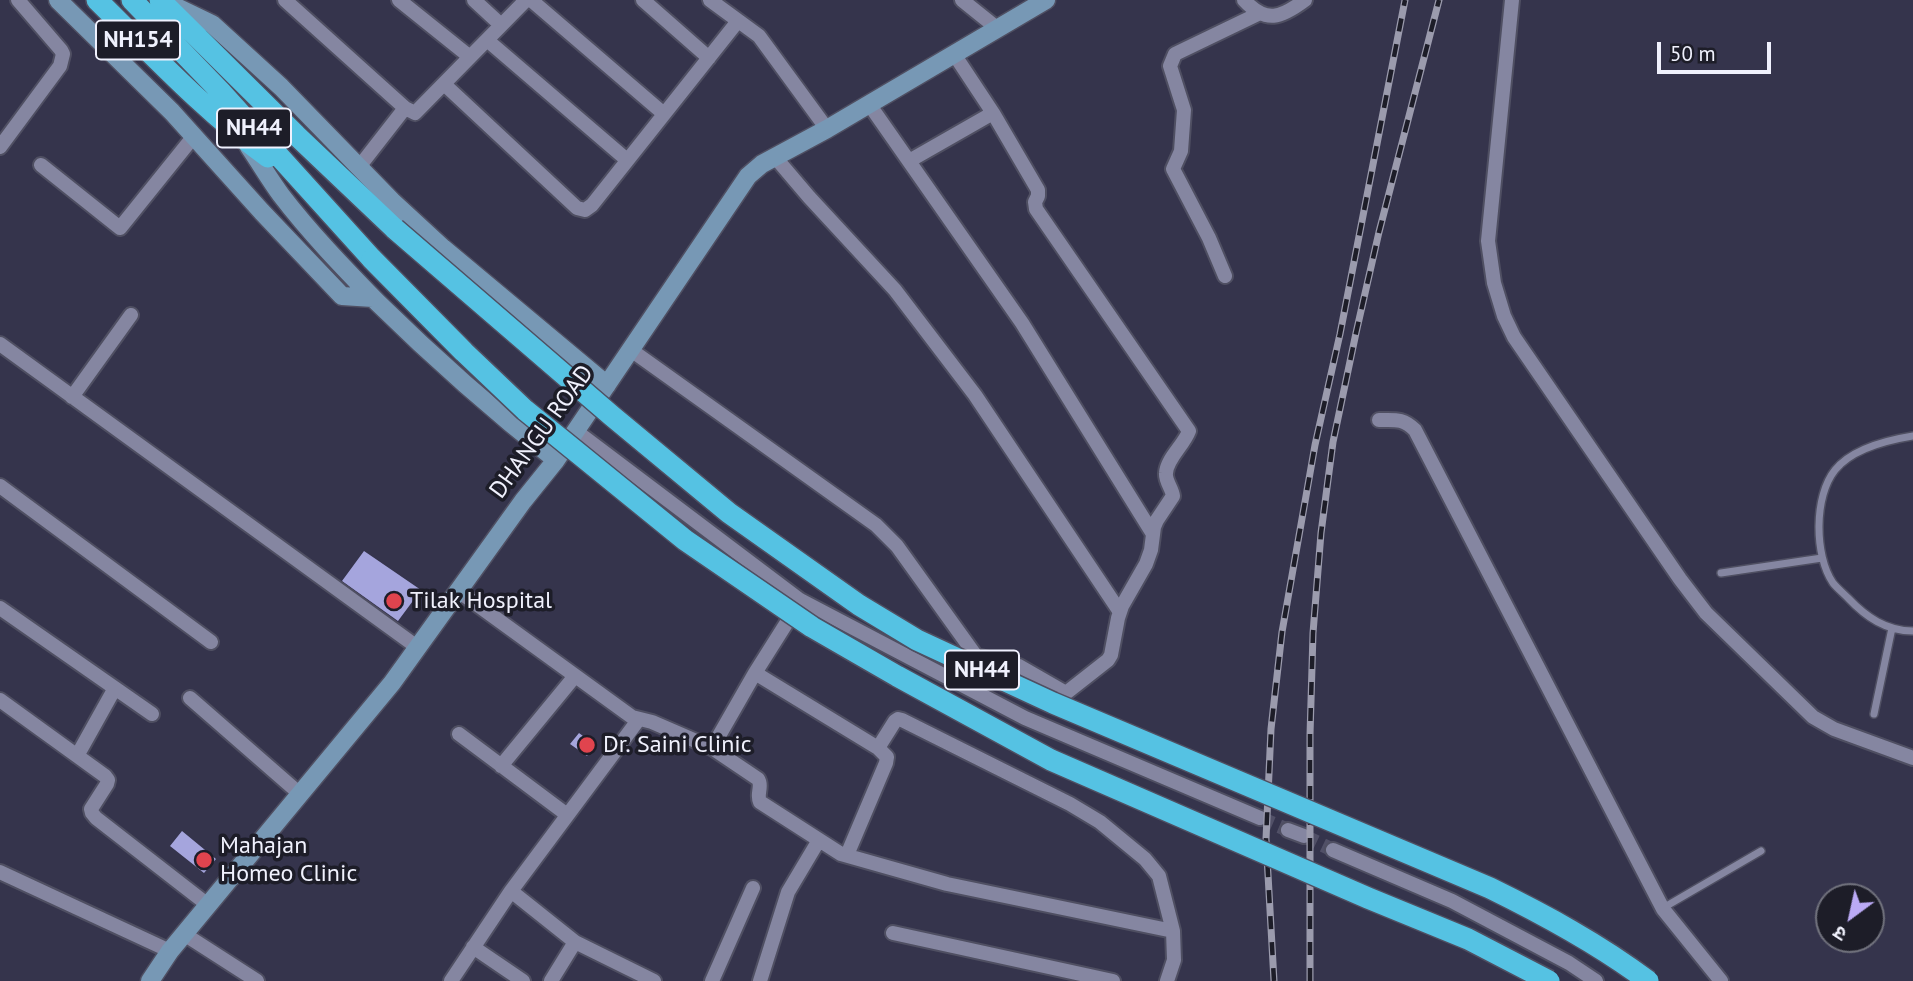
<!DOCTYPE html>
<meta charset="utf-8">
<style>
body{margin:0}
#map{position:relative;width:1913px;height:981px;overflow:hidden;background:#35344c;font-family:"PT Sans","Noto Sans Devanagari",sans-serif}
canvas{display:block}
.north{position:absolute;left:1815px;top:883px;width:70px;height:70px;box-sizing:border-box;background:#1d1d28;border:2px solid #71727d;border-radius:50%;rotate:213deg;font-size:19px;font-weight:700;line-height:28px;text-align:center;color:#f0f1fd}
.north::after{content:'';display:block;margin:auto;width:24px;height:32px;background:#bbaaf6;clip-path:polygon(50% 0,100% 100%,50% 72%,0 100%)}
.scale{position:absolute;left:1657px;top:42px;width:114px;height:32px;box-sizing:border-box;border:4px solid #f0f1fd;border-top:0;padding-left:9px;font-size:21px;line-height:24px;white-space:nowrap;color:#f0f1fd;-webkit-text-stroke:5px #1d1d28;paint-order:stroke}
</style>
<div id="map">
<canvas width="1913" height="981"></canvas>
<div class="north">उ</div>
<div class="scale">50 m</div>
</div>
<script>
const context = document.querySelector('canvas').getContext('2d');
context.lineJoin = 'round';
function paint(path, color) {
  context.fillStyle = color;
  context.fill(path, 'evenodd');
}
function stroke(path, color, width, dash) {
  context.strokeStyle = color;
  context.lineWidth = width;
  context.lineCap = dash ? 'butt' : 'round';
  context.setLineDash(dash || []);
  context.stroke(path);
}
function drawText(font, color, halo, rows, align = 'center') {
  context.font = font + ' "PT Sans",sans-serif';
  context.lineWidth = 7;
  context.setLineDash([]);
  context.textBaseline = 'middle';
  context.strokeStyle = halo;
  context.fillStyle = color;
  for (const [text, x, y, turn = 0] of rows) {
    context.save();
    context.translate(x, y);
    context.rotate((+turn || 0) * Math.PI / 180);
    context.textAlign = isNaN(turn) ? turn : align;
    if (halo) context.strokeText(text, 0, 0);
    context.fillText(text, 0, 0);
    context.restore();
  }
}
const building = new Path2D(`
 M364,551l57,39 -23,31 -56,-40z
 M579,733l16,12 -8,11 -17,-12z
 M182,831l34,28 -12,14 -34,-27z`);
const streetTunnel = new Path2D(`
 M1260,818l28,12
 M1304,836l29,14`);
const lane = new Path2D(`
 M1913,436c-25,4 -61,13 -78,34 -21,26 -21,85 -2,113 4,5 10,10 15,15 18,19 38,33 65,33
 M1721,573l101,-15
 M1874,714l18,-86
 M1663,908l98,-57`);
const street = new Path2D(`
 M285,0l120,108 10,5 111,-113
 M399,0l71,57
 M474,0l27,25
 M531,0l133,114
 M643,0l66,58
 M710,0l49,36 68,93
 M962,0l36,29
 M1244,0c22,24 37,18 61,0
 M1512,0l-24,241 6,42 10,33 10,21 166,242 26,34 107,104 21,12 79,29
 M487,40l140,120
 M444,84l133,124 8,2 7,-5 146,-184
 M869,104l153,219 131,211
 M0,147l60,-81 3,-12 -2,-4 -43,-50
 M775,157l34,40 86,93 80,105 145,217
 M909,161l84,-48
 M41,165l79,63 74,-92
 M359,167l46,-59
 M1225,276l-16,-38 -36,-69 8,-18 3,-41 -14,-44 5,-12 83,-40
 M0,344l417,303
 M631,350l245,175 21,21 79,110 43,10 47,27 42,-33 3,-5 7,-37 4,-12 24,-42 5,-14 3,-23 3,-7 16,-24c-1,-8 -8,-15 -7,-23 1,-15 18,-28 23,-42l-153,-222 -1,-7 3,-6v-6l-45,-77 -39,-59
 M72,397l59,-82
 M1379,420c16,0 24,-2 36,10l248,479 58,72
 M576,431l224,169 225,118 235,100
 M0,486l211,156
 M457,590l175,127 20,5 60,26 46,31c5,7 -2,15 2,23l81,52 106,30 226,47
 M0,608l152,106
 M755,673l123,75 9,9 -1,6 -39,92
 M190,698l110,96
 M0,700l105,76 3,4 -1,4 -16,25 1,4 4,5 112,87
 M459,734l107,80
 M712,748l43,-75 41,-65
 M878,748l17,-27 3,-2 4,1 168,84 30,18 45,37 14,17 14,55 1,29 -7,21
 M77,756l38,-68
 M501,766l74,-90
 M1288,830l16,6
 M1333,850l119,51 117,62 27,18
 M0,872l170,79
 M511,891l64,51 79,39
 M893,933l220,48
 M184,934l73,47
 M473,947l50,34
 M451,981l60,-90 128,-172
 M551,981l24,-39
 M712,981l41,-93
 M760,981l28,-89 31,-52`);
const secondary = new Path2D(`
 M58,0l114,112 90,100 80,84 31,2
 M166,2l46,22 69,63 111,114 51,47 164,137
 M249,147c11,16 21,33 32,48 29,38 63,73 96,107 57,56 117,109 179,158
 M150,981l20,-30 222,-268 131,-182 33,-41 192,-284 14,-12 65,-35 219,-129`);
const highway = new Path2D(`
 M97,0c55,54 109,112 171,157
 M132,0l89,92 151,167
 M160,0l136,135 99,94`);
const rail = new Path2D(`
 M1274,981l-8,-142 5,-110 11,-97 33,-187 25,-111 65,-334
 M1310,981v-246l3,-102 8,-100 12,-91 23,-109 23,-101 60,-232`);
const highwayBridge = new Path2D(`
 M395,229l217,187 117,97 130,92 58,35 136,63 437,185c55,27 109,56 158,93
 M372,259l92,93 61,58 160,130 127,87 85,49 154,84 317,138 100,41 81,42`);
const markers = [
 [394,601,9,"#e0444e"],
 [587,745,9,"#e0444e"],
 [204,860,9,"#e0444e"]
];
const shields = [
 [138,40,84],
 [254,128,74],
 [982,670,74]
];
const shieldNames = [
 ["NH154",138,40],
 ["NH44",254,128],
 ["NH44",982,670]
];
const streetNames = [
 ["DHANGU ROAD",542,432,-54]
];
const poiNames = [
 ["Tilak Hospital",410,601],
 ["Dr. Saini Clinic",603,745],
 ["Mahajan",220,846],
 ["Homeo Clinic",220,874]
];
paint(building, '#a5a5dd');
stroke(streetTunnel, '#515067', 14, [14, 7]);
stroke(lane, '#4f4f62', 10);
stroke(street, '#4f4f62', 18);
stroke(secondary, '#4f4f62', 21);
stroke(highway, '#4f4f62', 24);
stroke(lane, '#8586a1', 7);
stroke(street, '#8586a1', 14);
stroke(secondary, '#7798b5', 18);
stroke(highway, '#55c2e3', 21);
stroke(rail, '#9b9bad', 7);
stroke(rail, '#1d1d28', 4.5, [13]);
stroke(highwayBridge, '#4f4f62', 24, []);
stroke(highwayBridge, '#55c2e3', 21);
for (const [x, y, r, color] of markers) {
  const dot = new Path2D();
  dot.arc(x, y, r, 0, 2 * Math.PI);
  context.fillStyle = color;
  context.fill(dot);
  stroke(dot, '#1d1d28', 2.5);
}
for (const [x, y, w] of shields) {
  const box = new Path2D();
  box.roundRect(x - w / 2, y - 19.5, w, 39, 5);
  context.fillStyle = '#1d1d28';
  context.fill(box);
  stroke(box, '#f0f1fd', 2);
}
drawText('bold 23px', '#f0f1fd', null, shieldNames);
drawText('24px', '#f0f1fd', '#1d1d28', streetNames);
drawText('24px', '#f0f1fd', '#1d1d28', poiNames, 'left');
</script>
